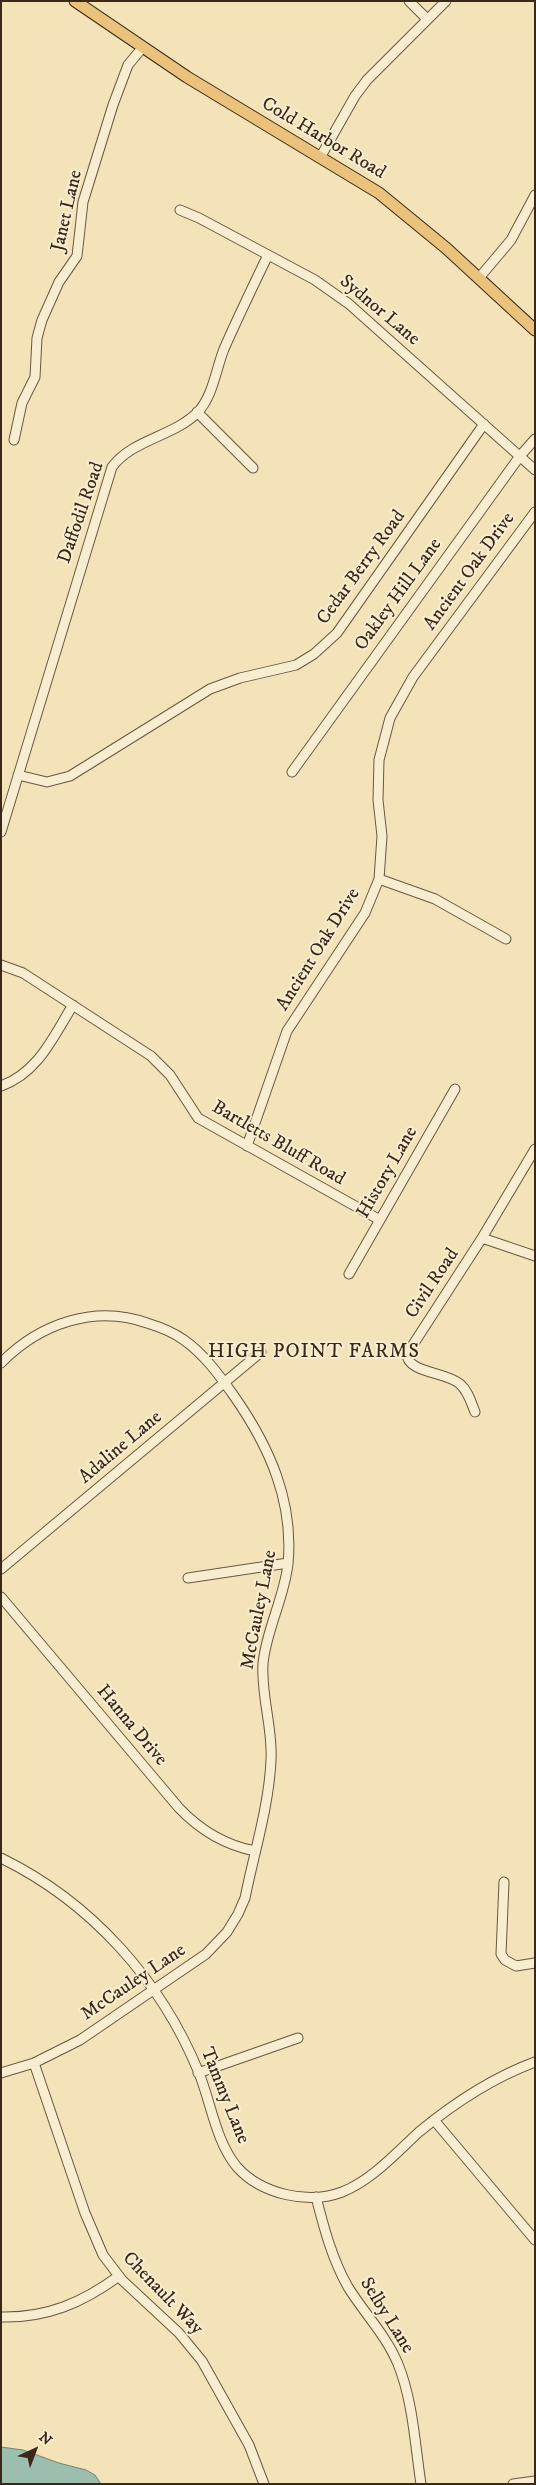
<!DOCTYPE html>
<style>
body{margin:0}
#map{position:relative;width:536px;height:2485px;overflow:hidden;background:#f4e3b8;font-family:"IM FELL DW Pica",serif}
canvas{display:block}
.frame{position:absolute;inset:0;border:2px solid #3b2819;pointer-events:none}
.north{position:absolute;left:10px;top:2425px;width:50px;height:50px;-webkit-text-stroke:4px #f8edd1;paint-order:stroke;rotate:43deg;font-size:14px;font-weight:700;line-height:20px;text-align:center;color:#3b2819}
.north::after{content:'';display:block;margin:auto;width:18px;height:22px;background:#3b2819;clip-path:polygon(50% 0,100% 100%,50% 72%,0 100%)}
</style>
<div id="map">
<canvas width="536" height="2485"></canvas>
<div class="frame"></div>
<div class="north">N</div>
</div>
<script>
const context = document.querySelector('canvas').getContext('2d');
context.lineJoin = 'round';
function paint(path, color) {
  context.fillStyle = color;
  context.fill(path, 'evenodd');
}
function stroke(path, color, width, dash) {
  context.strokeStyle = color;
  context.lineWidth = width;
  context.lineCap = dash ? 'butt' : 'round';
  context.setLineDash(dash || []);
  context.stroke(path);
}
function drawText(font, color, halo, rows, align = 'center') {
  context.font = font + ' "IM FELL DW Pica",serif';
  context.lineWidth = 4;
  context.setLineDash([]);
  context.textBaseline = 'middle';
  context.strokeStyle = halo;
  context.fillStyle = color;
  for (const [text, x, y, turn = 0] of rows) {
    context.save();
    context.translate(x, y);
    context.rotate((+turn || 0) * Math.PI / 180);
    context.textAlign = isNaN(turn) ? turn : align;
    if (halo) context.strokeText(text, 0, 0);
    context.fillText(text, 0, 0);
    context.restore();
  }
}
const water = new Path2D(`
 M1,2447l22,3 36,13 27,7 9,5 6,9h-100z`);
const minor = new Path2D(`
 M409,1l18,18
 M321,156l34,-60 12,-16 79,-79
 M180,210l19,8 116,62 34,24 186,166
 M479,278l32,-38 24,-45
 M197,412l56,56
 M14,440l8,-37 13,-26 2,-39 5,-18 17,-38 18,-26 6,-54 30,-97 15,-40 15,-18
 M292,772l228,-316 15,-17
 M18,775l29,7 23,-6 140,-87 30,-11 56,-13 18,-11 23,-21 147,-209
 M1,832l111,-365c21,-28 61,-30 86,-55 15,-16 18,-43 26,-63 14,-32 29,-63 44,-94
 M379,879l56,20 71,40
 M1,965l22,8 128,83 19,19 28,43 182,102
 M1,1086c37,-13 52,-49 72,-81
 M247,1146l40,-115 78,-118 14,-34 3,-43 -4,-36 1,-40 11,-42 23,-41 122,-165
 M482,1238l53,18
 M349,1274l106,-185
 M1,1363c38,-39 94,-59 146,-40 13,4 26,9 37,17 20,14 36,36 50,56 35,50 60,105 54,168 -4,35 -22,66 -25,100 -2,33 10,64 8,96 -2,46 -17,93 -26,138l-7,16 -11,18 -21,22 -126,86 -46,23 -33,10
 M475,1412c-4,-10 -7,-21 -15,-28 -13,-12 -53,-11 -53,-30l75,-116 53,-89
 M1,1569l260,-217
 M188,1578l100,-15
 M1,1597l178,211c21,22 45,37 76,43
 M1,1858c90,44 160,122 198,215 12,30 17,69 38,94 24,27 71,38 105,25 29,-11 54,-39 77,-60 35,-29 73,-54 116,-70
 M504,1882l-3,72 4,6 11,6 19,-3
 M34,2063l51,150 18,42 19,25 57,53 23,28 47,84 15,39
 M198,2073l100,-35
 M434,2120l101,120
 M316,2197c8,31 16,62 32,90 16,26 38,48 50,77 15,37 17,81 23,120
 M1,2317c46,1 81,-14 118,-41
 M513,2484l22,-3`);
const major = new Path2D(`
 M75,1l112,76 192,116 67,55 89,82`);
const streetNames = [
 ["Cold Harbor Road",323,139,31],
 ["Janet Lane",68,211,-77],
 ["Sydnor Lane",379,311,40],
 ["Daffodil Road",82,513,-71],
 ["Cedar Berry Road",362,568,-54],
 ["Ancient Oak Drive",470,572,-54],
 ["Oakley Hill Lane",399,595,-54],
 ["Ancient Oak Drive",319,950,-58],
 ["Bartletts Bluff Road",278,1144,30],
 ["History Lane",388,1173,-60],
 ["Civil Road",433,1284,-56],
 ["Adaline Lane",121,1448,-40],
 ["McCauley Lane",260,1610,-79],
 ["Hanna Drive",131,1726,50],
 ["McCauley Lane",134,1983,-34],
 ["Tammy Lane",224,2096,68],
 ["Chenault Way",162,2294,46],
 ["Selby Lane",386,2316,58]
];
const neighbourhoodNames = [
 ["HIGH POINT FARMS",314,1353]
];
paint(water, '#9cbeae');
stroke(water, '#758272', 1);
stroke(minor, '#695741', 11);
stroke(major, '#3b2819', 13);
stroke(minor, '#f8edd1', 9);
stroke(major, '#eac27c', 11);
drawText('19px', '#3b2819', '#f8edd1', streetNames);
context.letterSpacing = '1px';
drawText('20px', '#3b2819', '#f8edd1', neighbourhoodNames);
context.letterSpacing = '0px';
</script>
